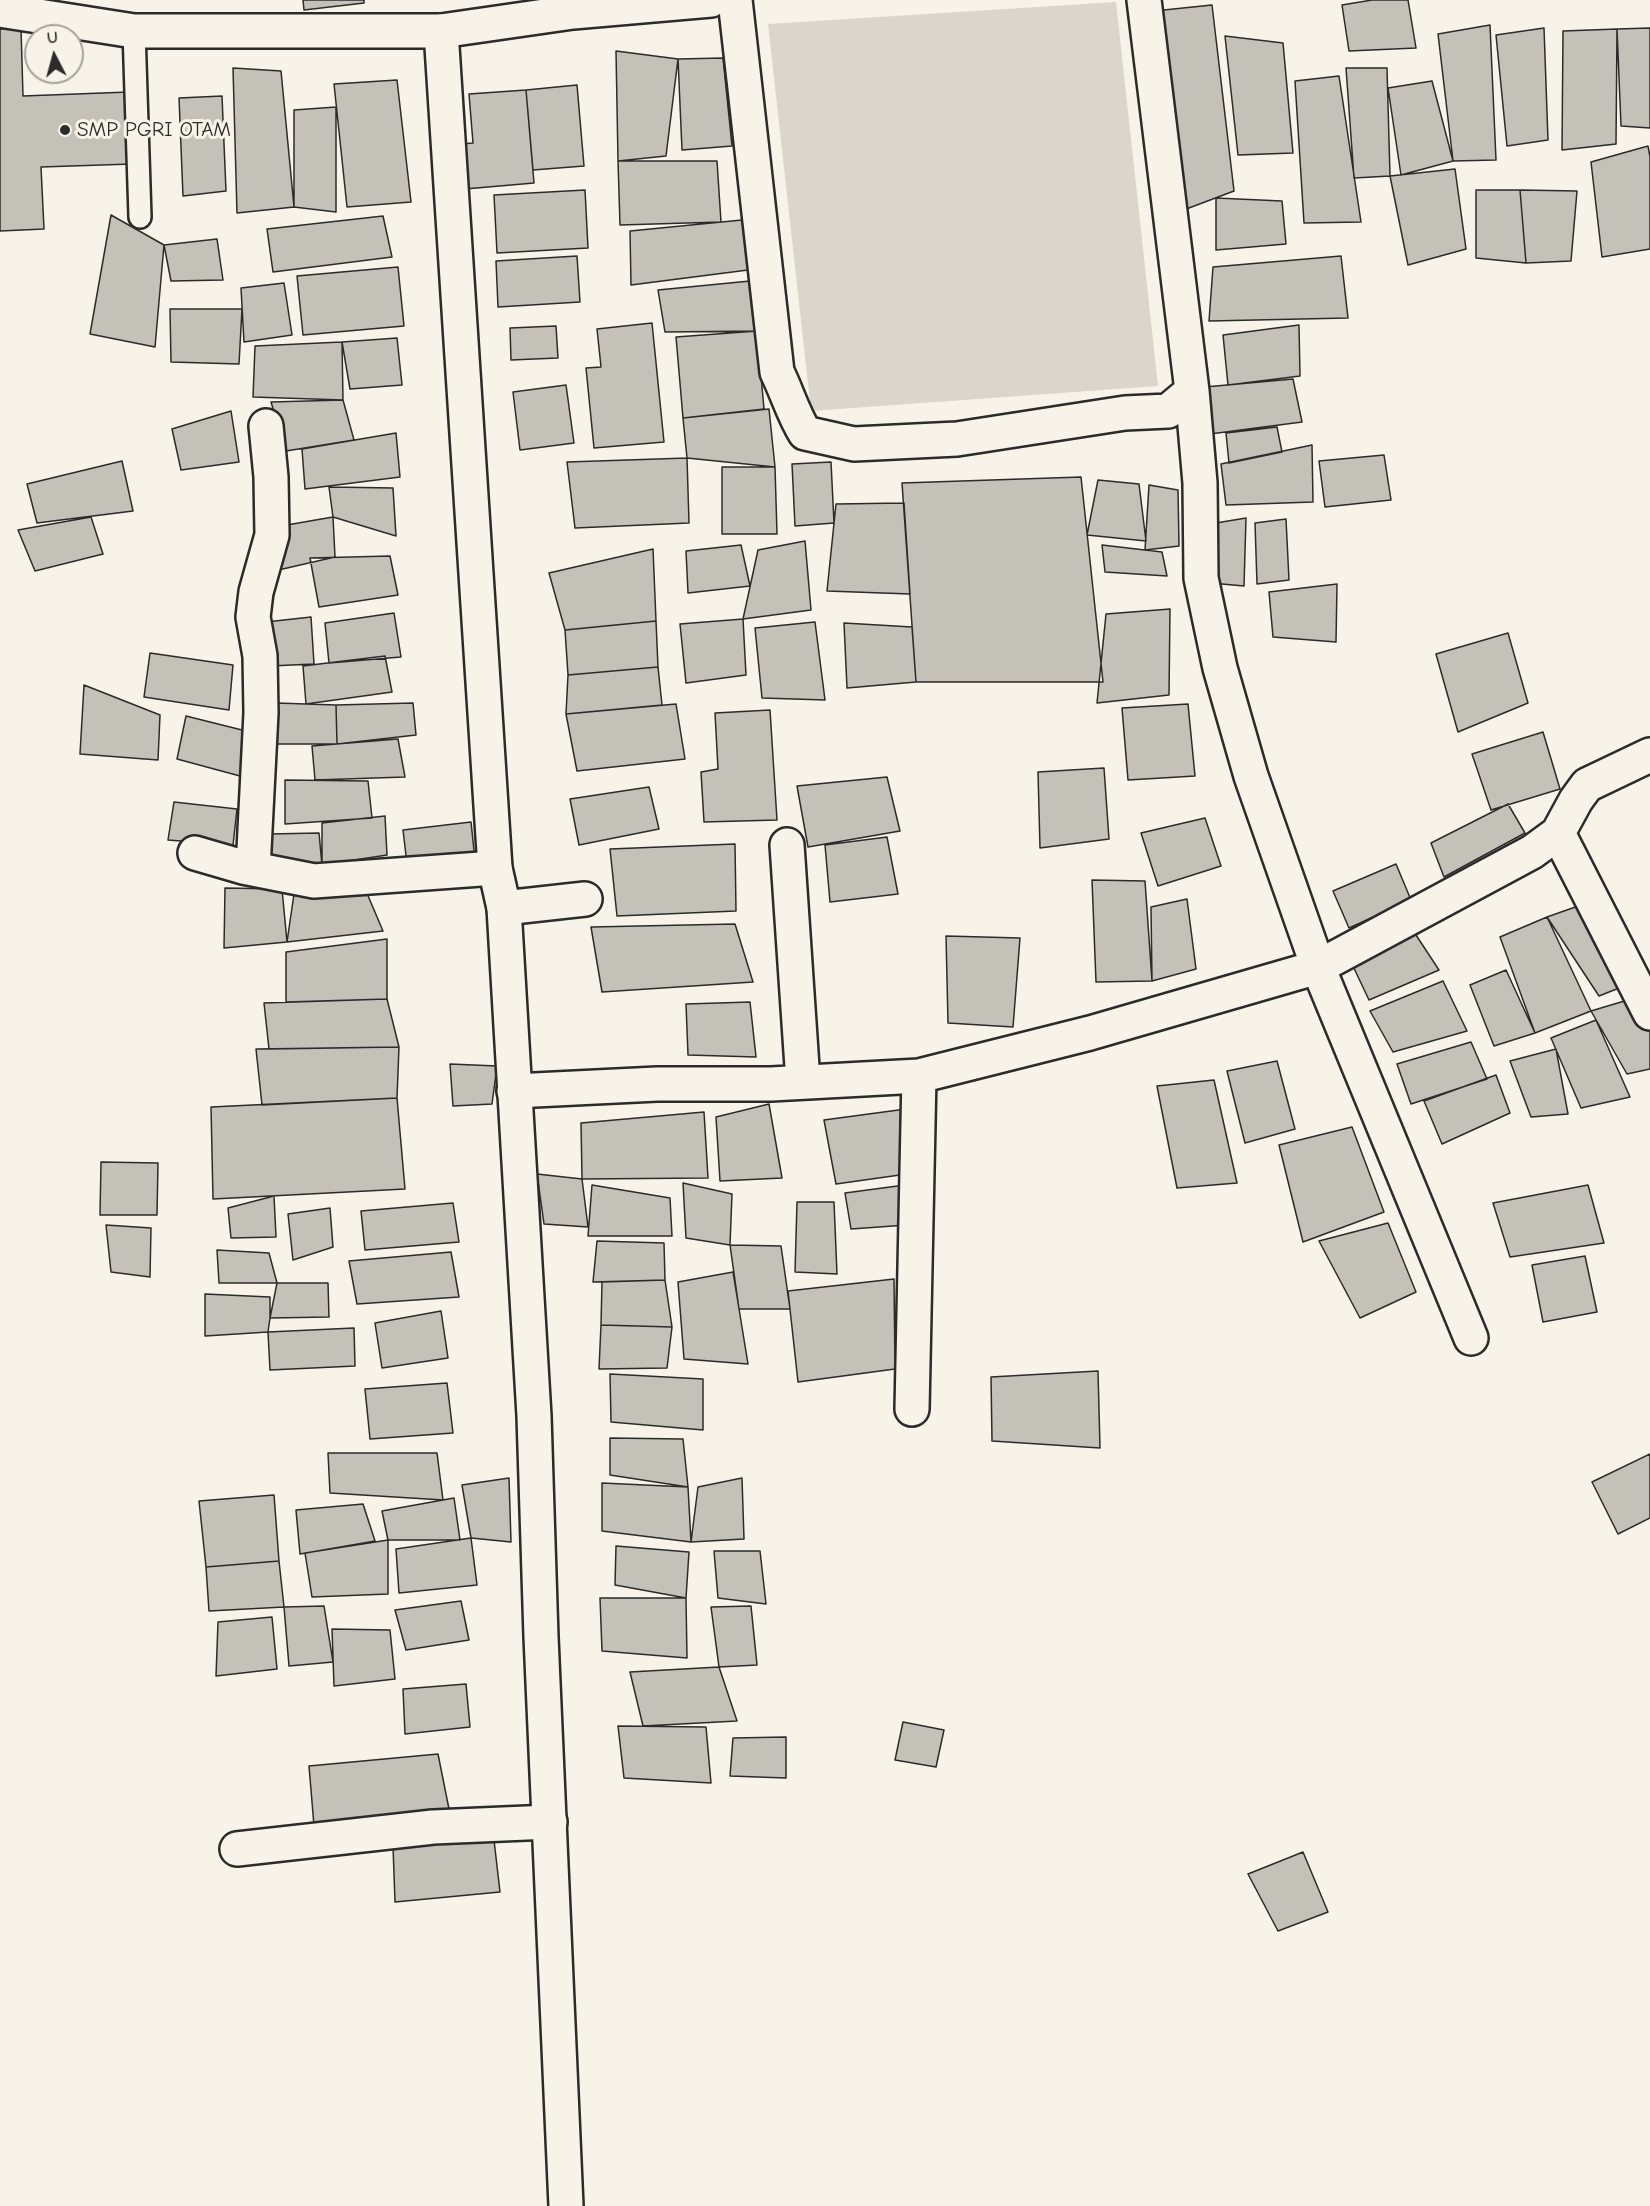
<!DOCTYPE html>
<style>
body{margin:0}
#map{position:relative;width:1650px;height:2206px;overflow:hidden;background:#f7f3e8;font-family:"Comic Neue",sans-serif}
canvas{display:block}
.north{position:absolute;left:24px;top:24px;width:60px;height:60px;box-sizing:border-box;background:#f7f3e8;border:2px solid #a5a39c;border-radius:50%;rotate:354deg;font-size:16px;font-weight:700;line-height:24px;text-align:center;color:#2b2b2b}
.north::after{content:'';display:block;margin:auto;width:21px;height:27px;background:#2b2b2b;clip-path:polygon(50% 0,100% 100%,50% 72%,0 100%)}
</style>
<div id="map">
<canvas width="1650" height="2206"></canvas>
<div class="north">U</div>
</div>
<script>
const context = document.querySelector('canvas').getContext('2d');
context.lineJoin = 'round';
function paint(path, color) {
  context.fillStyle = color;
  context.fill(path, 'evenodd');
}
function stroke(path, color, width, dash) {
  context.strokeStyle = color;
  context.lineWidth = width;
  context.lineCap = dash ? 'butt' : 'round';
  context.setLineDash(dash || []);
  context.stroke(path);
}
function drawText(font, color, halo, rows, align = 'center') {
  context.font = font + ' "Comic Neue",sans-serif';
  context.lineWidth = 6;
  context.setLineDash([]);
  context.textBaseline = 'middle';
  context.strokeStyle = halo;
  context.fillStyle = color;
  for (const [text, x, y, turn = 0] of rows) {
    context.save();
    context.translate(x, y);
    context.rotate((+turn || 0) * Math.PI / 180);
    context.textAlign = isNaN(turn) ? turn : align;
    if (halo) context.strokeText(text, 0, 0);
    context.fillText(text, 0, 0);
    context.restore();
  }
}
const green = new Path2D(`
 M1116,2l42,384 -347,25 -43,-387z`);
const building = new Path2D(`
 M303,0h61v3l-60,7z
 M1372,0h36l8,48 -67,3 -7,-46z
 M1212,5l22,186 -53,20 -27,-200z
 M1490,25l6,135 -43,1 -15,-127z
 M21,28l2,68 106,-4 3,72 -91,3 3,62 -44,2v-202z
 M1544,28l4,112 -41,6 -11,-111z
 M1650,28v100l-29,-2 -4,-97z
 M1617,29l-1,115 -54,6 1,-119z
 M1225,36l58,7 10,110 -55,2z
 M616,51l62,8 -12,97 -48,5z
 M723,58l9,88 -50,4 -4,-91z
 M233,68l48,3 13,136 -57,6z
 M1346,68h41l3,108 -36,2z
 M1339,76l22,146 -57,1 -9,-142z
 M397,80l14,122 -64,5 -13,-123z
 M1432,81l21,80 -52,14 -13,-87z
 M577,85l7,81 -51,4 -7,-80z
 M526,90l8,93 -69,6 -4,-45 12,-1 -4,-49z
 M222,96l4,95 -43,5 -4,-98z
 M336,107v105l-42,-5v-97z
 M1648,146l2,11v92l-48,8 -11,-95z
 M618,161h99l4,61 -101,3z
 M1455,169l11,80 -58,16 -18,-89z
 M585,190l3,58 -91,5 -3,-58z
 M1476,190h44l6,73 -50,-5z
 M1520,190l57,1 -6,70 -45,2z
 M1216,198l66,3 4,43 -70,6z
 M111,215l53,30 -9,102 -65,-13z
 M383,216l9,41 -119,15 -6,-43z
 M742,220l6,50 -117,15 -1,-54z
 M217,239l6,41 -52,1 -7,-36z
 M577,256l3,46 -82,5 -2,-46z
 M1341,256l7,62 -139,3 4,-54z
 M398,267l6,59 -101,9 -6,-59z
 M750,281l7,50 -92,1 -7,-42z
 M284,283l8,52 -48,7 -3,-54z
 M170,309h72l-3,55 -68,-2z
 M652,323l12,119 -70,6 -8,-80 15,-1 -4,-38z
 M1299,325l1,51 -72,9 -5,-50z
 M556,326l2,32 -47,2 -1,-32z
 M757,331l7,78 -81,9 -7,-81z
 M397,338l5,47 -52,4 -8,-47z
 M342,342l1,58 -90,-3 2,-51z
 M1293,379l9,43 -92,12 -5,-47z
 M566,385l8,58 -54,7 -7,-58z
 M343,400l11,40 -68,11 -15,-49z
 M769,409l6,58 -88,-9 -4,-40z
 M231,411l8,51 -58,8 -9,-41z
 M1277,427l5,25 -53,11 -3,-30z
 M396,433l4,44 -95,12 -3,-40z
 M1312,445l1,57 -87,3 -5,-41z
 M1384,455l7,45 -66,7 -6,-46z
 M687,458l2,65 -114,5 -8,-66z
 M122,461l11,50 -96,12 -10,-39z
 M831,462l3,61 -39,3 -3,-62z
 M722,467h53l2,67h-55z
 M1081,477l22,205h-187l-14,-199z
 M1098,480l41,4 7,57 -59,-6z
 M1149,485l29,5 1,56 -34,4z
 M329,487l64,1 3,48 -63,-19z
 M904,503l6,91 -83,-3 9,-87z
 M91,517l12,37 -68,17 -17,-41z
 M333,517l2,40 -61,14 7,-45z
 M1246,518l-2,68 -33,-3 -1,-59z
 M1286,519l3,61 -32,4 -2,-61z
 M805,541l6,69 -68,9 15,-69z
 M741,545l9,41 -62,7 -2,-42z
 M1102,545l60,7 5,24 -62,-4z
 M653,549l3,72 -91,9 -16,-57z
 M390,556l8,39 -79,12 -9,-49z
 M1337,584l-1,58 -63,-5 -4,-45z
 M1170,609l-1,86 -72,8 9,-89z
 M394,613l7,44 -72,6 -4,-40z
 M311,617l3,47 -44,2 -4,-44z
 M743,619l3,56 -60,8 -6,-59z
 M656,621l2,46 -90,8 -3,-45z
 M815,622l10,78 -63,-2 -7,-70z
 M844,623l68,4 4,55 -69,6z
 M1508,633l20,70 -70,29 -22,-78z
 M150,653l83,12 -4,45 -85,-13z
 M385,656l7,36 -86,12 -3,-38z
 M658,667l4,38 -96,9 2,-39z
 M84,685l76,30 -2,45 -78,-6z
 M276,703l60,2 1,39h-60z
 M413,703l3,32 -79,9 -1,-39z
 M676,704l9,55 -108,12 -11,-57z
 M1188,704l7,72 -67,4 -6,-72z
 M770,710l7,110 -73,2 -3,-50 17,-3 -3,-56z
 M186,716l60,15 -6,45 -63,-17z
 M1543,732l17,57 -69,21 -19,-56z
 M398,739l7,38 -90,3 -3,-34z
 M1104,768l5,71 -69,9 -2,-76z
 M887,777l13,54 -92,16 -11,-61z
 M285,780l83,1 4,37 -87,6z
 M649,787l10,42 -80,16 -9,-46z
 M174,802l63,7 -4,36 -65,-5z
 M1508,804l17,29 -81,44 -13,-34z
 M385,816l2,39 -65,10v-42z
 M1205,818l16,48 -63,20 -17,-53z
 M471,822l4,38 -68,4 -4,-34z
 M319,833l3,32 -55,-6 2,-25z
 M887,837l11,57 -68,8 -5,-57z
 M735,844l1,67 -119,5 -7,-67z
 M1396,864l15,36 -62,28 -16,-37z
 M1092,880l53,1 7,100 -56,1z
 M225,888l57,1 5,53 -63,6z
 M366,891l17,40 -96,11 7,-48z
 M1187,899l9,70 -44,12 -1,-74z
 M1581,905l53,77 -35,14 -52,-79z
 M1547,917l44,94 -56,22 -35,-96z
 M735,924l18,58 -151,10 -11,-65z
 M1414,932l25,38 -70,30 -17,-36z
 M946,936l74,2 -7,89 -65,-4z
 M387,939v60l-101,3v-50z
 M1506,970l29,63 -41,13 -24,-61z
 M1443,981l24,50 -74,21 -23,-41z
 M1641,996l9,28v45l-23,5 -36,-63z
 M387,999l12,48 -130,2 -5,-46z
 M750,1002l6,55 -68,-2 -2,-51z
 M1596,1020l34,77 -49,11 -30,-70z
 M1471,1042l16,37 -76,25 -14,-40z
 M399,1047l-2,51 -135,7 -6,-56z
 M1556,1049l12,65 -37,3 -21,-56z
 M1277,1061l18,68 -50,14 -18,-72z
 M450,1064l47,2 -5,38 -39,2z
 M1496,1075l14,38 -68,31 -18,-43z
 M1214,1080l23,103 -60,5 -20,-102z
 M397,1098l8,91 -192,10 -2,-92z
 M769,1104l13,74 -62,3 -4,-64z
 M906,1109l1,65 -71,10 -12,-64z
 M704,1112l4,66 -126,1 -1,-56z
 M1352,1127l32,85 -81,30 -24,-97z
 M101,1162l57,1 -1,52h-57z
 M537,1174l45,5 6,48 -44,-3z
 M683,1183l49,11 -2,51 -44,-7z
 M592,1185l78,13 2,38h-84z
 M905,1185l2,40 -56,4 -6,-36z
 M1588,1185l16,58 -94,14 -17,-54z
 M274,1196l2,41 -45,1 -3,-30z
 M797,1202h37l3,72 -42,-2z
 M453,1203l6,39 -94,8 -4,-39z
 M330,1208l3,39 -40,13 -5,-46z
 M1388,1223l28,69 -56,26 -41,-77z
 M106,1225l45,3 -1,49 -39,-5z
 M597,1241l67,2 1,37 -72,2z
 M730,1245l51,1 9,63h-51z
 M217,1250l52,3 8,30h-58z
 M451,1252l8,45 -102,7 -8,-43z
 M1585,1256l12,56 -54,10 -11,-57z
 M733,1272l15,92 -64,-5 -6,-77z
 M894,1279l1,90 -97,13 -10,-91z
 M665,1280l7,47 -71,-2 1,-43z
 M277,1283h51l1,34 -59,1z
 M205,1294l65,3v21l-2,14 -63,4z
 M441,1311l7,47 -66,10 -7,-45z
 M601,1325l71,2 -5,41 -68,1z
 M354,1328l1,38 -85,4 -2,-38z
 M1098,1371l2,77 -108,-7 -1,-64z
 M610,1374l93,5v51l-92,-8z
 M447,1383l6,50 -83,6 -5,-50z
 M610,1438l73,1 5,48 -78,-12z
 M328,1453h109l6,47 -113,-7z
 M1650,1454v64l-32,16 -26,-52z
 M509,1478l2,64 -40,-4 -9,-53z
 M742,1478l2,61 -53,3 7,-55z
 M602,1483l86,4 3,55 -89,-11z
 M274,1495l5,66 -73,6 -7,-66z
 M454,1498l6,42h-72l-6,-29z
 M363,1504l12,37 -75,13 -4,-44z
 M471,1538l6,47 -78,8 -3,-44z
 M388,1540v54l-76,3 -7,-44z
 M616,1546l73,6 -3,46 -71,-13z
 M714,1551h46l6,53 -48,-6z
 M279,1561l5,46 -75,4 -3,-44z
 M600,1598h86l1,60 -85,-7z
 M461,1601l8,39 -63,10 -11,-40z
 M324,1606l9,56 -44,4 -5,-59z
 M751,1606l6,59 -38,2 -8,-60z
 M272,1617l5,52 -61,7 2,-54z
 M332,1629l58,1 5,49 -61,7z
 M719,1667l18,54 -94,5 -13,-54z
 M466,1684l4,43 -65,7 -2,-45z
 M903,1722l41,8 -8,37 -41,-7z
 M618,1726l88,1 5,56 -87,-5z
 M786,1737v41l-56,-2 3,-38z
 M438,1754l12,60 -136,12 -5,-60z
 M494,1840l6,52 -105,10 -2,-56z
 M1303,1852l25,60 -50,19 -30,-57z`);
const service = new Path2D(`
 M134,31l6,186`);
const minor = new Path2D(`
 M735,0l42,372c10,20 16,42 28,61l49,11 103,-5 168,-26 43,-2 24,-20 8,92 1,95 19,90 31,108 67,191 153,371
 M1144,0l48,391
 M0,10l134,21h307
 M1558,833l92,180
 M787,845l16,237
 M195,853l48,14 71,14 181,-13
 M253,869l8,-156 -1,-57 -7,-39 3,-25 16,-57 -1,-58 -5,-51
 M504,908l81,-9
 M514,1091l143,-7h114l148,-8 171,-43 228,-66 214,-115 26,-19 18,-33 11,-15 63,-30
 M912,1409l7,-333
 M237,1849l196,-22 117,-5`);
const tertiary = new Path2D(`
 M566,2206l-25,-569 -7,-221 -30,-508 -9,-40 -54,-837 132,-19 138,-12`);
const markers = [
 [65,130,6,"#2b2b2b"]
];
const poiNames = [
 ["SMP PGRI OTAM",77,130]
];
paint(green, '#dad6cc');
paint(building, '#c4c1b9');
stroke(building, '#2b2b2b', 1.5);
stroke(service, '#2b2b2b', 26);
stroke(minor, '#2b2b2b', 38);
stroke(tertiary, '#2b2b2b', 38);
stroke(service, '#f7f3e8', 21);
stroke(minor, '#f7f3e8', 33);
stroke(tertiary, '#f7f3e8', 33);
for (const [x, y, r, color] of markers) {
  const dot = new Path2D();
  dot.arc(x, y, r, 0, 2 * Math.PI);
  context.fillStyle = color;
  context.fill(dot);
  stroke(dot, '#f7f3e8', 2);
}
drawText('21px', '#2b2b2b', '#f7f3e8', poiNames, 'left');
</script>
